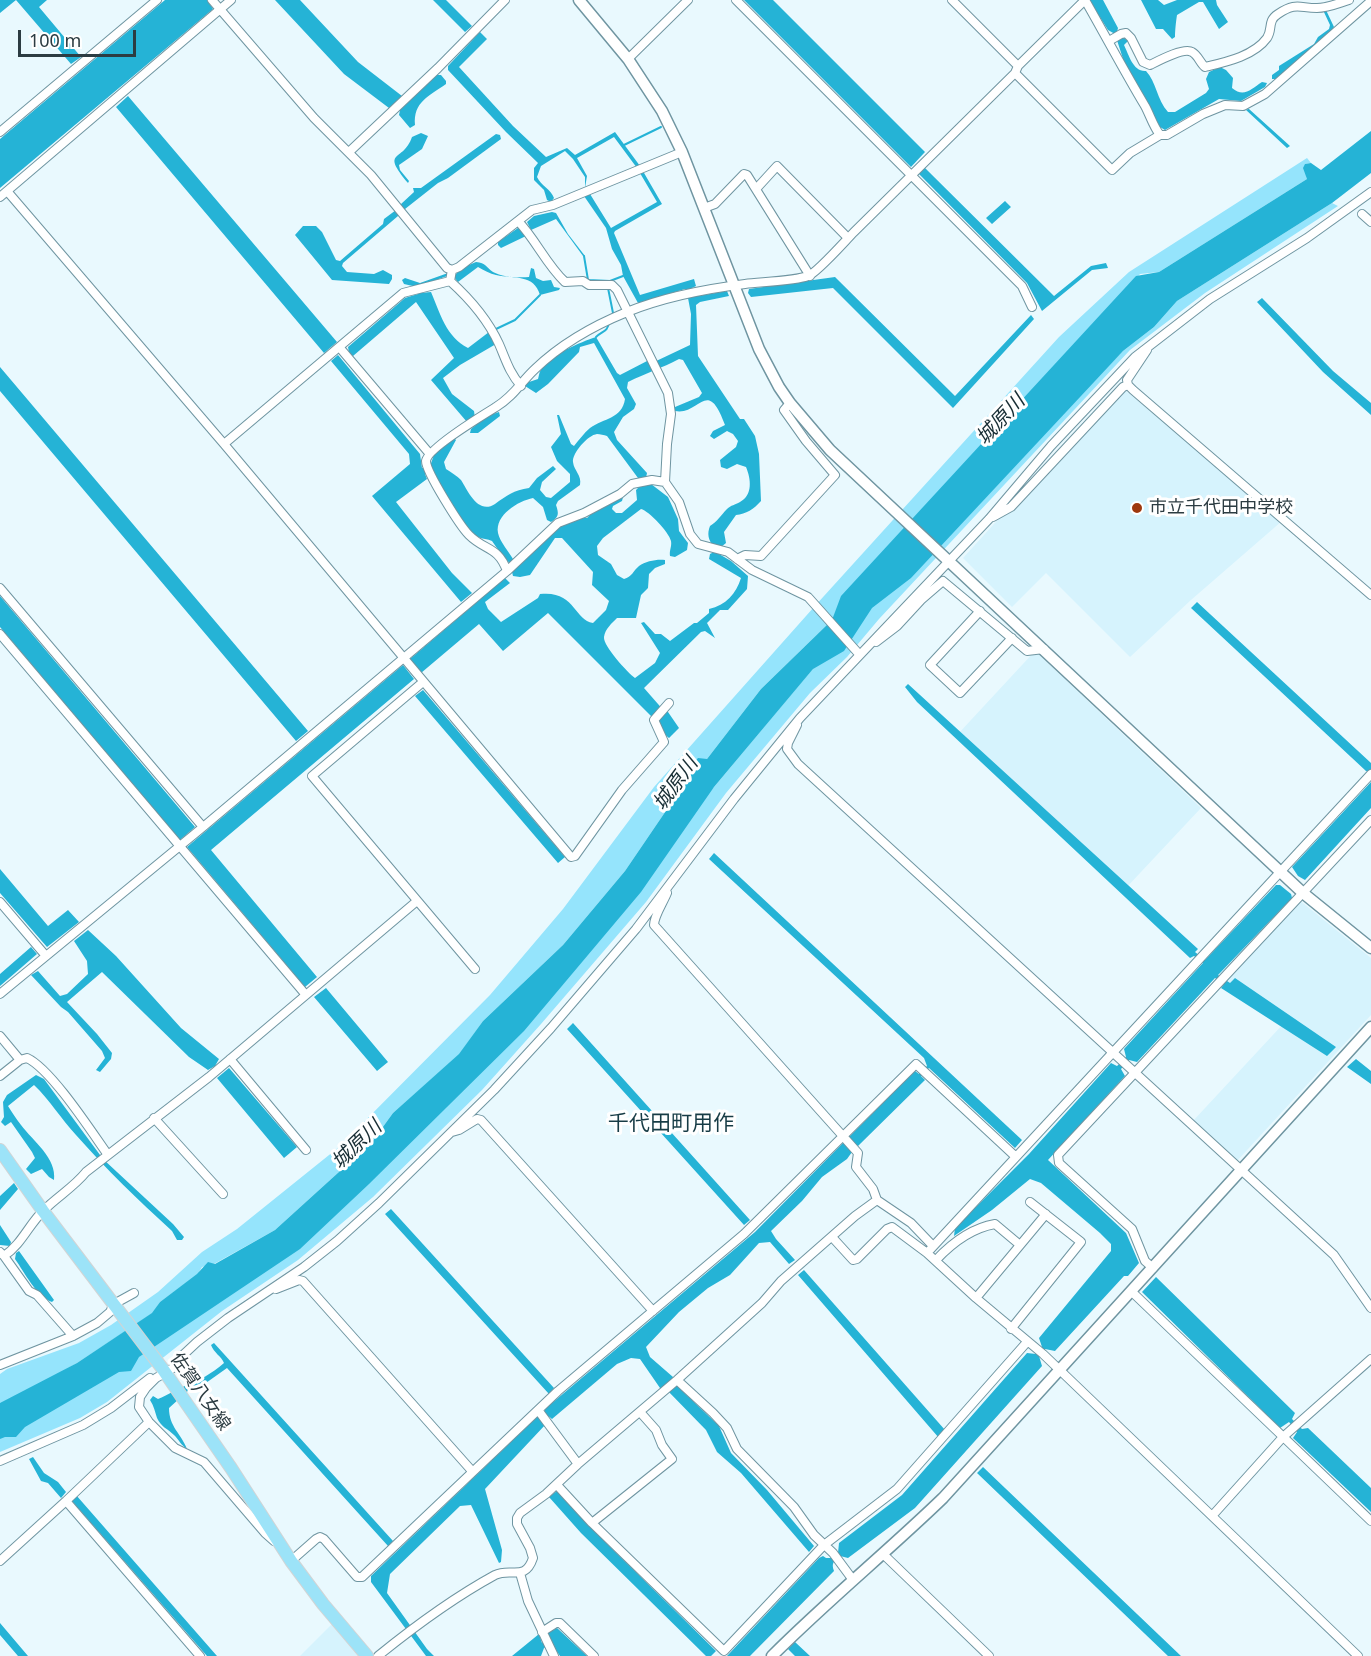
<!DOCTYPE html>
<meta charset="utf-8">
<style>
body{margin:0}
#map{position:relative;width:1371px;height:1656px;overflow:hidden;background:#e9f9fe;font-family:"Noto Sans",sans-serif}
canvas{display:block}
.scale{position:absolute;left:18px;top:30px;width:118px;height:27px;box-sizing:border-box;border:3px solid #2c3c42;border-top:0;padding-left:8px;font-size:18px;line-height:21px;white-space:nowrap;color:#2c3c42;-webkit-text-stroke:4px #fff;paint-order:stroke}
</style>
<div id="map">
<canvas width="1371" height="1656"></canvas>
<div class="scale">100 m</div>
</div>
<script>
const context = document.querySelector('canvas').getContext('2d');
context.lineJoin = 'round';
function paint(path, color) {
  context.fillStyle = color;
  context.fill(path, 'evenodd');
}
function stroke(path, color, width, dash) {
  context.strokeStyle = color;
  context.lineWidth = width;
  context.lineCap = dash ? 'butt' : 'round';
  context.setLineDash(dash || []);
  context.stroke(path);
}
function drawText(font, color, halo, rows, align = 'center') {
  context.font = font + ' "Noto Sans","Noto Sans JP",sans-serif';
  context.lineWidth = 6;
  context.setLineDash([]);
  context.textBaseline = 'middle';
  context.strokeStyle = halo;
  context.fillStyle = color;
  for (const [text, x, y, turn = 0] of rows) {
    context.save();
    context.translate(x, y);
    context.rotate((+turn || 0) * Math.PI / 180);
    context.textAlign = isNaN(turn) ? turn : align;
    if (halo) context.strokeText(text, 0, 0);
    context.fillText(text, 0, 0);
    context.restore();
  }
}
const built = new Path2D(`
 M1120,386l162,135 -91,79 -61,57 -84,-84 -34,34 -49,-49z
 M1035,651l166,157 -76,81 -167,-155z
 M1288,891l83,67v57l-134,146 -45,-39 93,-100 -74,-50z
 M332,1624l27,32h-59z`);
const green = new Path2D(`
 M1307,158l4,5 -6,1 2,15 -148,93 -19,2 -308,346 -71,69 -54,70 -17,8 1,7 -66,97 -62,74 -80,76 -24,34 -66,58 -21,29 -97,88 -61,34 -12,3 -4,7 -38,28 -7,11 -76,50 -77,44v-33l7,-5 72,-26 32,-18 47,-33 44,-40 35,-23 102,-82 151,-152 73,-86 91,-122 160,-180 245,-270 70,-65z
 M1332,203l6,3 -133,87 -75,57 -251,269 -32,38 -37,36 -84,100 -80,109 -105,122 -59,66 -109,107 -75,63 -76,51 -115,91 -27,16 -80,34v-17l35,-20 98,-60 160,-110 398,-436 23,-22 159,-190 250,-246 31,-24 23,-26z`);
const water = new Path2D(`
 M0,0h47l-8,7 42,50 -10,7 -55,-64 -16,13z
 M165,0h42l6,9 -213,179v-49z
 M275,0h25l58,62 44,34 -13,12 -45,-34z
 M433,0h13l26,26 -7,6z
 M744,0h29l152,152 -14,15z
 M1089,0h14l15,28 -1,4 11,9 -4,4c5,10 9,27 22,26 10,10 11,29 22,41h7l31,-19 3,-4 -3,-10 3,-7 11,-5 6,3 7,8 -1,10c12,10 19,1 30,-6l5,1 -2,4 -24,14 -22,-2 -54,31 -5,-3 -35,-62 -10,-31 -7,-4z
 M1141,0h17l6,5 13,-5h39l1,5 11,17 -9,7 -16,-27h-4l-22,13c-1,6 -2,16 -2,22l-3,2 -9,-10h-7z
 M1323,10h3l8,17 -4,6 -54,46h-4v-4l7,-5v-4l35,-22 4,-7 11,-8 1,-4z
 M480,32l7,7 -28,28 54,59 33,31 21,-9 8,7 40,-23 25,34 22,38 -47,27 -1,2 26,62 54,-16 2,7 -8,4 -3,-1 -47,14 -15,-27 -2,-11 -9,-16 -6,-21 -22,-32 6,-2 21,34 46,-26 -20,-34 -23,-31 -37,21 10,18 -2,12v-11l-12,-18 -8,-8 -24,15 -4,11c4,9 14,12 17,21l-3,4 -4,-2 -3,-10 -10,-10v-12l4,-5 -32,-31 -58,-62v-4z
 M437,75h4l5,6v3c-17,12 -33,18 -31,41l-5,3 -11,-13 1,-5z
 M128,96l209,246 -13,11 -208,-246z
 M1248,109h1l41,37 -3,2 -41,-38z
 M1371,131v42l-39,30 -155,98 -23,26 -31,24 -212,227 -39,30 -28,43 -31,18 -99,118 -73,105 -117,139 -155,153 -69,65 -161,108 -8,14 -12,1 -94,55 -9,10h-11l-5,2v-36l77,-40 75,-50 8,-11 37,-28 11,-12 7,2 60,-34 97,-88 21,-29 66,-59 24,-33 80,-76 62,-74 66,-97 -1,-7 8,-9 9,1 54,-70 71,-69 9,-24 295,-320 23,-4 148,-93 -4,-11 2,-4 6,-1 10,7z
 M421,133l7,3 -6,13 -23,16 1,5 9,11 -1,2c-28,-34 -5,-20 4,-46z
 M496,134l4,1 1,4 -53,39 -10,5 -33,26 -7,4v3l-55,47 -1,3 5,6 27,2 9,-4 9,5v4l-3,5 -57,-4 -37,-45 8,-9h13l6,6 14,28 4,1 43,-37 1,-5 16,-12 1,-3 13,-12 -1,-4h8z
 M925,168l129,128 37,-30 15,-3 2,5 -16,2 -50,41 -15,-28 -108,-109z
 M1005,201l6,6 -19,17 -6,-6z
 M552,212l4,1 12,21 17,22h-2l-27,-37 -25,11 -4,-8 7,-6z
 M518,228l5,2 3,6 -25,12 -3,-3v-3z
 M476,262c10,1 10,5 17,10 9,5 26,6 36,5l2,-9 3,1 2,9 7,3 8,-1 3,7 6,1 -1,2 -19,5c-6,-21 -25,-16 -44,-20 -6,-1 -12,-5 -18,-8l-20,15 -4,-5 -7,-1 -27,10 1,7 10,-1c9,21 15,45 37,56l21,-16 7,12 -36,21 -17,13 9,16 22,17 1,7 -8,4 -36,-42 23,-22 -38,-56 -63,54 -4,-3 -1,-6 57,-49 13,-4 -1,-7 -13,-3 -2,-4 3,-2 15,5 28,-10 8,1 8,-7z
 M835,277l120,119 76,-81 3,4 -81,89 -120,-120 -82,9 -3,-4 1,-4z
 M727,291l2,5 -29,6 -4,3 2,51 42,63h4l11,17 4,18 2,47c-7,8 -15,13 -25,14l-12,17 2,11 -5,4 -2,7 12,7 17,15 -1,13 -19,21h-8l-13,13 8,15 -10,-7 -4,1 -57,56 21,24h3l11,16 -10,10c-8,-5 -8,-16 -17,-21l-104,-104 -45,38 -24,-27 -58,49 -11,-14 95,-81 5,5 -25,19 3,7 13,13 37,-24 2,-4c35,-4 34,26 53,29l13,-13 3,-9 -17,-16 1,-13 -31,-34h-7l-25,37 -10,2 -7,-1 -1,-4 45,-45 24,-9h6l9,-9 24,-12h3l-1,4 -9,5 -1,3 4,4h6l15,-13 -1,-10 5,-5 10,-1 17,13 10,22 1,12 9,12 -1,7 -12,7 -5,-1c-1,-6 2,-9 1,-15 -2,-9 -22,-30 -30,-32l-38,29 -6,8 1,9 13,9 6,11 7,4c8,-2 9,-8 15,-13 7,-5 18,-7 26,-6v4l-10,4 -6,6 -1,14 -7,7 -5,23h-19c-5,5 -12,11 -13,19 -1,9 24,36 31,41l20,-15 5,-10 -19,-30 3,-1 11,12h6l9,7 24,-18h3l12,-10v-4c17,-4 27,-15 32,-31l-32,-19 1,-5 4,-2v-6c-6,-5 -7,-13 -4,-20 7,-4 11,-11 17,-17 4,-4 8,-4 13,-7 13,-7 11,-23 6,-35l-9,-3 -10,5 -6,-2 -1,-7 16,-13 2,-6 -5,-7 -6,-3 -13,8 -4,-3 3,-5 12,-6c-18,-49 -25,-9 -50,-14v-4l24,-10 3,-4 -19,-33 -4,-1c-17,9 -33,14 -51,23l-1,6 9,16 -2,5 -11,8 -9,15 3,8 30,33 -1,5 -4,1 -4,-1 -31,-42c-3,-1 -7,-2 -10,-2 -9,1 -25,19 -24,28 1,9 9,13 7,23l-22,16 -2,4c3,9 3,12 -5,17l-4,-2 -4,-13 -10,-9c-15,3 -38,17 -35,35 2,9 11,19 15,26l-1,4 -6,-2 -14,-20c-4,-2 -10,-2 -14,-4 -14,-8 -36,-51 -45,-66l-8,3 2,5 -31,23 56,71 20,20 -11,9 -89,-106 38,-32 -1,-10 -78,-93 7,-6 82,99 2,14 8,-2 4,-11 20,-17 2,2 -12,22 2,7c5,3 11,7 15,11 7,11 17,35 34,24 11,-8 19,-14 34,-16l8,-10 16,-12 3,3 -14,13 -2,8 6,7 5,1 19,-16v-8l-13,-13 -6,-14 10,-13 -4,-19h2l12,29 3,2c5,-6 10,-13 16,-18 14,-10 32,-9 35,-29l-31,-56 -14,4 -1,5 -31,32 -12,9 -11,-7 4,-4 9,-3c1,-3 1,-7 3,-9 8,-15 40,-28 55,-33l21,36 3,2 29,-15 3,3 38,-18 1,-31 -3,-16 8,-3 2,1z
 M1262,298l71,73 38,32v12l-48,-43 -66,-70z
 M0,367l308,364 -12,10 -296,-350z
 M499,412l1,4 -22,17h-8l1,-4 16,-13z
 M0,596l195,231 -15,13 -180,-213z
 M1197,602l174,161v8h-5l-175,-163z
 M403,665l11,14 -203,171 106,127 -12,10 -118,-140z
 M908,684l290,265 -3,3 10,8 71,-75h4l11,9 1,4 -74,77 12,8 5,-5 101,69 -9,9 -106,-68 3,-4 -9,-6 -78,84 -8,-2 -8,9 4,7 -77,84 78,73 13,30 -11,13h-4l-69,75 -10,-2 -6,7 3,10 -127,142 -67,50 -8,-2c-6,5 -9,7 -6,15l-84,85h-23l92,-98 4,-2 3,2h5l7,-5 1,-10 63,-48 125,-142 9,1 6,-7 -3,-9 72,-87v-7l-11,-11 -59,-50 -11,-4 -38,31 -38,26 1,-8 74,-74 82,-91 6,3 9,-9 -2,-8 79,-86 -9,-7 -4,2 -273,-256 -12,-15z
 M423,690l142,167 -7,6 -143,-167z
 M1371,782v26l-66,72 -7,-4 -6,-9z
 M714,853l308,287 -7,8 -86,-80 -8,8 4,4 -67,66 -4,-3 -5,6 3,3 -5,7 -25,18 -20,24 -31,30 5,8 19,21 -6,4 -19,-22 -11,1 -29,32 -22,13 -29,24 -33,35 4,10 23,20 -1,4 47,45 12,27 36,37 47,56 -5,6 -68,-79 -24,-21 -11,-22 -41,-42h-5l-20,-29 -9,-1 -14,6 -65,55 -5,-4 -4,4 3,5 -61,65 17,61 -1,12 -2,1 -28,-58 -11,1 -70,68 -3,19 40,56 7,7h-8l-55,-74v-6l166,-159h4l4,-4v-4l210,-177 89,-90 4,4 4,-6 -3,-3 66,-66 4,3 8,-8 -3,-8 -215,-199z
 M0,869l48,57 20,-16 11,12 -32,25 -47,-54z
 M88,930l28,26 65,72 38,31 -4,7 -7,4 -19,-13 -87,-85 -35,30 30,32 15,19 -1,6 -11,13 -4,-2 9,-12 -3,-7 -34,-39 -7,-5 -30,-32 7,-4 22,25 7,-2 21,-20 -1,-13 -13,-20z
 M31,947l6,7 -37,32v-12z
 M326,988l62,74 -11,9 -63,-74z
 M573,1023l177,197 -6,5 -177,-196z
 M1356,1059l15,12v13l-24,-17z
 M229,1068l68,79 -13,11 -67,-80z
 M36,1075l8,4 59,80 70,65 11,13 -2,3h-5l-5,-9c-34,-31 -66,-62 -96,-96 -15,-16 -26,-35 -42,-50l-26,21c4,6 8,13 13,19 12,16 36,33 33,55l-5,-3 -7,-8 -11,5 -5,-5 9,-11 -3,-6 -21,-30 -6,4 -4,-4 3,-5 -1,-15 4,-7z
 M14,1183l4,6 -18,21v-14z
 M391,1209l163,179 -5,6 -164,-180z
 M0,1225l11,17 -1,4 -10,-1z
 M19,1251l35,49 -2,2c-16,-6 -27,-29 -37,-43l1,-6z
 M804,1270l141,160 -6,8 -141,-163z
 M1156,1277l139,136 -3,6 10,10 6,-1 63,60v24l-78,-74 4,-6 -8,-10 -9,6 -138,-136z
 M214,1343l179,198 -5,5 -161,-178 -31,22 -6,-1 -21,19c0,19 12,25 18,41 -6,-4 -8,-9 -13,-14 -6,-6 -13,-8 -17,-17 -2,-6 -3,-12 -7,-18l3,-4 5,3c10,-4 18,-10 27,-13 15,-6 26,-12 39,-23 -3,-7 -10,-10 -13,-18z
 M33,1457l11,16 14,9 8,10 -5,6 -13,-15 -7,-2 -12,-22z
 M983,1467l198,189h-13l-191,-183z
 M557,1491l32,35 127,125 -5,5h-5l-125,-123 -32,-36z
 M76,1495l141,161h-10l-136,-156z
 M0,1623l28,33h-10l-18,-21z
 M557,1628l30,28h-27l-8,-12 -8,4 -3,8h-29l27,-22 3,9 8,-3 -2,-7z
 M795,1642l15,14h-15l-7,-7z`);
const stream = new Path2D(`
 M624,145l37,-18
 M584,256l4,24 22,1 13,-5
 M608,288l5,25
 M496,329l19,-9 25,-25
 M596,337c6,-6 12,-5 13,-15`);
const street = new Path2D(`
 M212,0l102,118 57,57 76,93 5,2 -2,11c20,18 38,39 49,63 7,16 10,28 22,42
 M736,0l286,286 10,21
 M952,0l66,66
 M1085,0c20,35 39,71 60,106 5,9 8,20 15,29
 M1109,41l12,-7 5,-1 5,5 12,24 7,3c8,-4 34,-18 42,-13 6,3 8,11 13,15 21,-5 49,-11 62,-29 6,-9 0,-17 11,-24 18,-12 21,-6 39,-6 11,0 22,-5 32,-8
 M628,59l60,-59
 M1015,73l97,97 18,-17 30,-18h7l36,-21 22,-9 18,1 22,-12 106,-93
 M0,132l157,-132
 M349,152l89,-84 67,-68
 M756,189l21,-23 71,72
 M7,191l217,253 347,413 4,-1 47,-66 42,-48 -10,-22 15,-17
 M0,197l231,-197
 M704,208l11,-4 29,-30 3,1 63,101
 M1362,214l9,8
 M518,221c18,19 28,43 47,61l18,-1 6,4h23l5,5 51,103 3,21 -4,30 -2,38 14,20 11,32 8,10 30,8 24,18 56,27 51,57
 M452,270l7,-3 73,-57 21,-5 129,-53
 M340,348l89,105
 M1147,350l-20,30 1,5 5,5 238,205
 M224,444l179,-151 47,-12
 M993,517l18,-10 112,-120 5,-2
 M737,559l8,-4 16,1 74,-81 -29,-34 -22,-31 6,-7
 M507,571c-9,-25 -22,-20 -38,-36 -9,-9 -43,-63 -43,-74 1,-12 57,-46 70,-54 19,-12 24,-24 39,-38 25,-24 60,-44 92,-57 37,-15 78,-23 118,-28 16,-2 50,-3 63,-8 9,-3 37,-35 46,-44 53,-53 107,-106 161,-159l3,-7 67,-66
 M0,588l203,239
 M980,611l-50,54 30,28 52,-55
 M0,634l306,361
 M876,642l21,-16 24,-26 22,-19 84,70 17,-2
 M423,682l-111,94 163,193
 M797,725l-9,18 -1,6 11,15 536,491 37,53
 M667,893c-4,10 -13,23 -13,32l204,228 -2,14 17,22 4,11 34,23 22,23
 M0,902l46,54
 M0,994l203,-167 304,-256 51,-48 26,-10 36,-19 12,-10 20,-4 13,2
 M0,1036l20,24 7,-2c24,11 64,73 81,97
 M230,1059l76,91
 M0,1076l20,-16
 M154,1118l69,76
 M452,1132l7,-2 18,-11 4,1 172,191
 M832,1237l21,23 4,-1 30,-30 5,-2 35,26 49,45 67,56 315,302
 M0,1252l4,4c18,-12 25,-32 40,-46 14,-14 30,-23 42,-38l123,-95 208,-176
 M927,1253l444,-479
 M4,1256l25,35 8,4 36,41
 M936,1260c15,-16 36,-32 59,-36l25,21
 M1153,1268l-8,-7 -13,-32 -73,-66 -1,-8 313,-335
 M276,1289l23,-9 4,1 169,190
 M1131,1291l240,230
 M976,1298l70,-84
 M1011,1329l70,-87 -51,-40
 M0,1365l73,-29 24,-13 13,-11 4,-8 20,-11
 M677,1380l36,33 14,15 10,21 57,58 20,28 19,18 20,27
 M538,1410l40,54
 M0,1461l83,-36 28,-17 39,-30
 M557,1485l35,38 132,128 100,-106 73,-56 130,-147
 M66,1501l134,155
 M1212,1516l71,-79 88,-78
 M592,1523l80,-64 -10,-14 -6,-15 -16,-18
 M274,1541l-9,-8 -61,-71 -29,-14 -26,-26 -10,-15 1,-10 6,-9 10,-10 17,-10 9,-12 15,-14 31,-24 76,-51 33,-26 42,-38 115,-113 57,-62 85,-99 98,-130 66,-81 189,-199 62,-73 84,-89 75,-58 97,-61 64,-46
 M883,1554l106,102
 M0,1561l66,-60 83,-79
 M291,1561l25,-22 4,-2 4,2 33,38h5l196,-186 186,-157 172,-170 100,93
 M520,1573l8,28 26,55
 M542,1632l14,-9h4l34,33
 M378,1656c37,-30 75,-58 117,-81 16,-8 30,7 38,-17l-3,-10 -13,-24v-6l3,-5 26,-19 32,-30 99,-84 85,-77 19,-22 74,-65 22,-16`);
const secondary = new Path2D(`
 M579,0l49,59 34,52 20,41 77,197 20,38 11,16 40,47 473,443 68,55
 M772,1656c55,-55 115,-104 171,-158l428,-471`);
const primary = new Path2D(`
 M0,1150l43,61 119,157 69,100 60,93 32,43 44,52`);
const markers = [
 [1137,508,6,"#9e380e"]
];
const poiNames = [
 ["市立千代田中学校",1149,508]
];
const streetNames = [
 ["佐賀八女線",200,1392,55]
];
const waterNames = [
 ["城原川",1001,420,-47],
 ["城原川",676,784,-54],
 ["城原川",357,1145,-44]
];
const quarterNames = [
 ["千代田町用作",671,1124]
];
paint(built, '#d6f3fd');
paint(green, '#95e4fc');
paint(water, '#25b3d6');
stroke(stream, '#25b3d6', 2);
stroke(street, '#6f95a1', 10);
stroke(secondary, '#6f95a1', 13);
stroke(primary, '#d1d4d5', 14);
stroke(street, '#fff', 8);
stroke(secondary, '#fff', 10);
stroke(primary, '#9ce3f8', 12);
for (const [x, y, r, color] of markers) {
  const dot = new Path2D();
  dot.arc(x, y, r, 0, 2 * Math.PI);
  context.fillStyle = color;
  context.fill(dot);
  stroke(dot, '#fff', 2);
}
drawText('18px', '#2c3c42', '#fff', poiNames, 'left');
drawText('18px', '#2c3c42', '#fff', streetNames);
drawText('italic 20px', '#172d34', '#fff', waterNames);
drawText('21px', '#173c46', '#fff', quarterNames);
</script>
